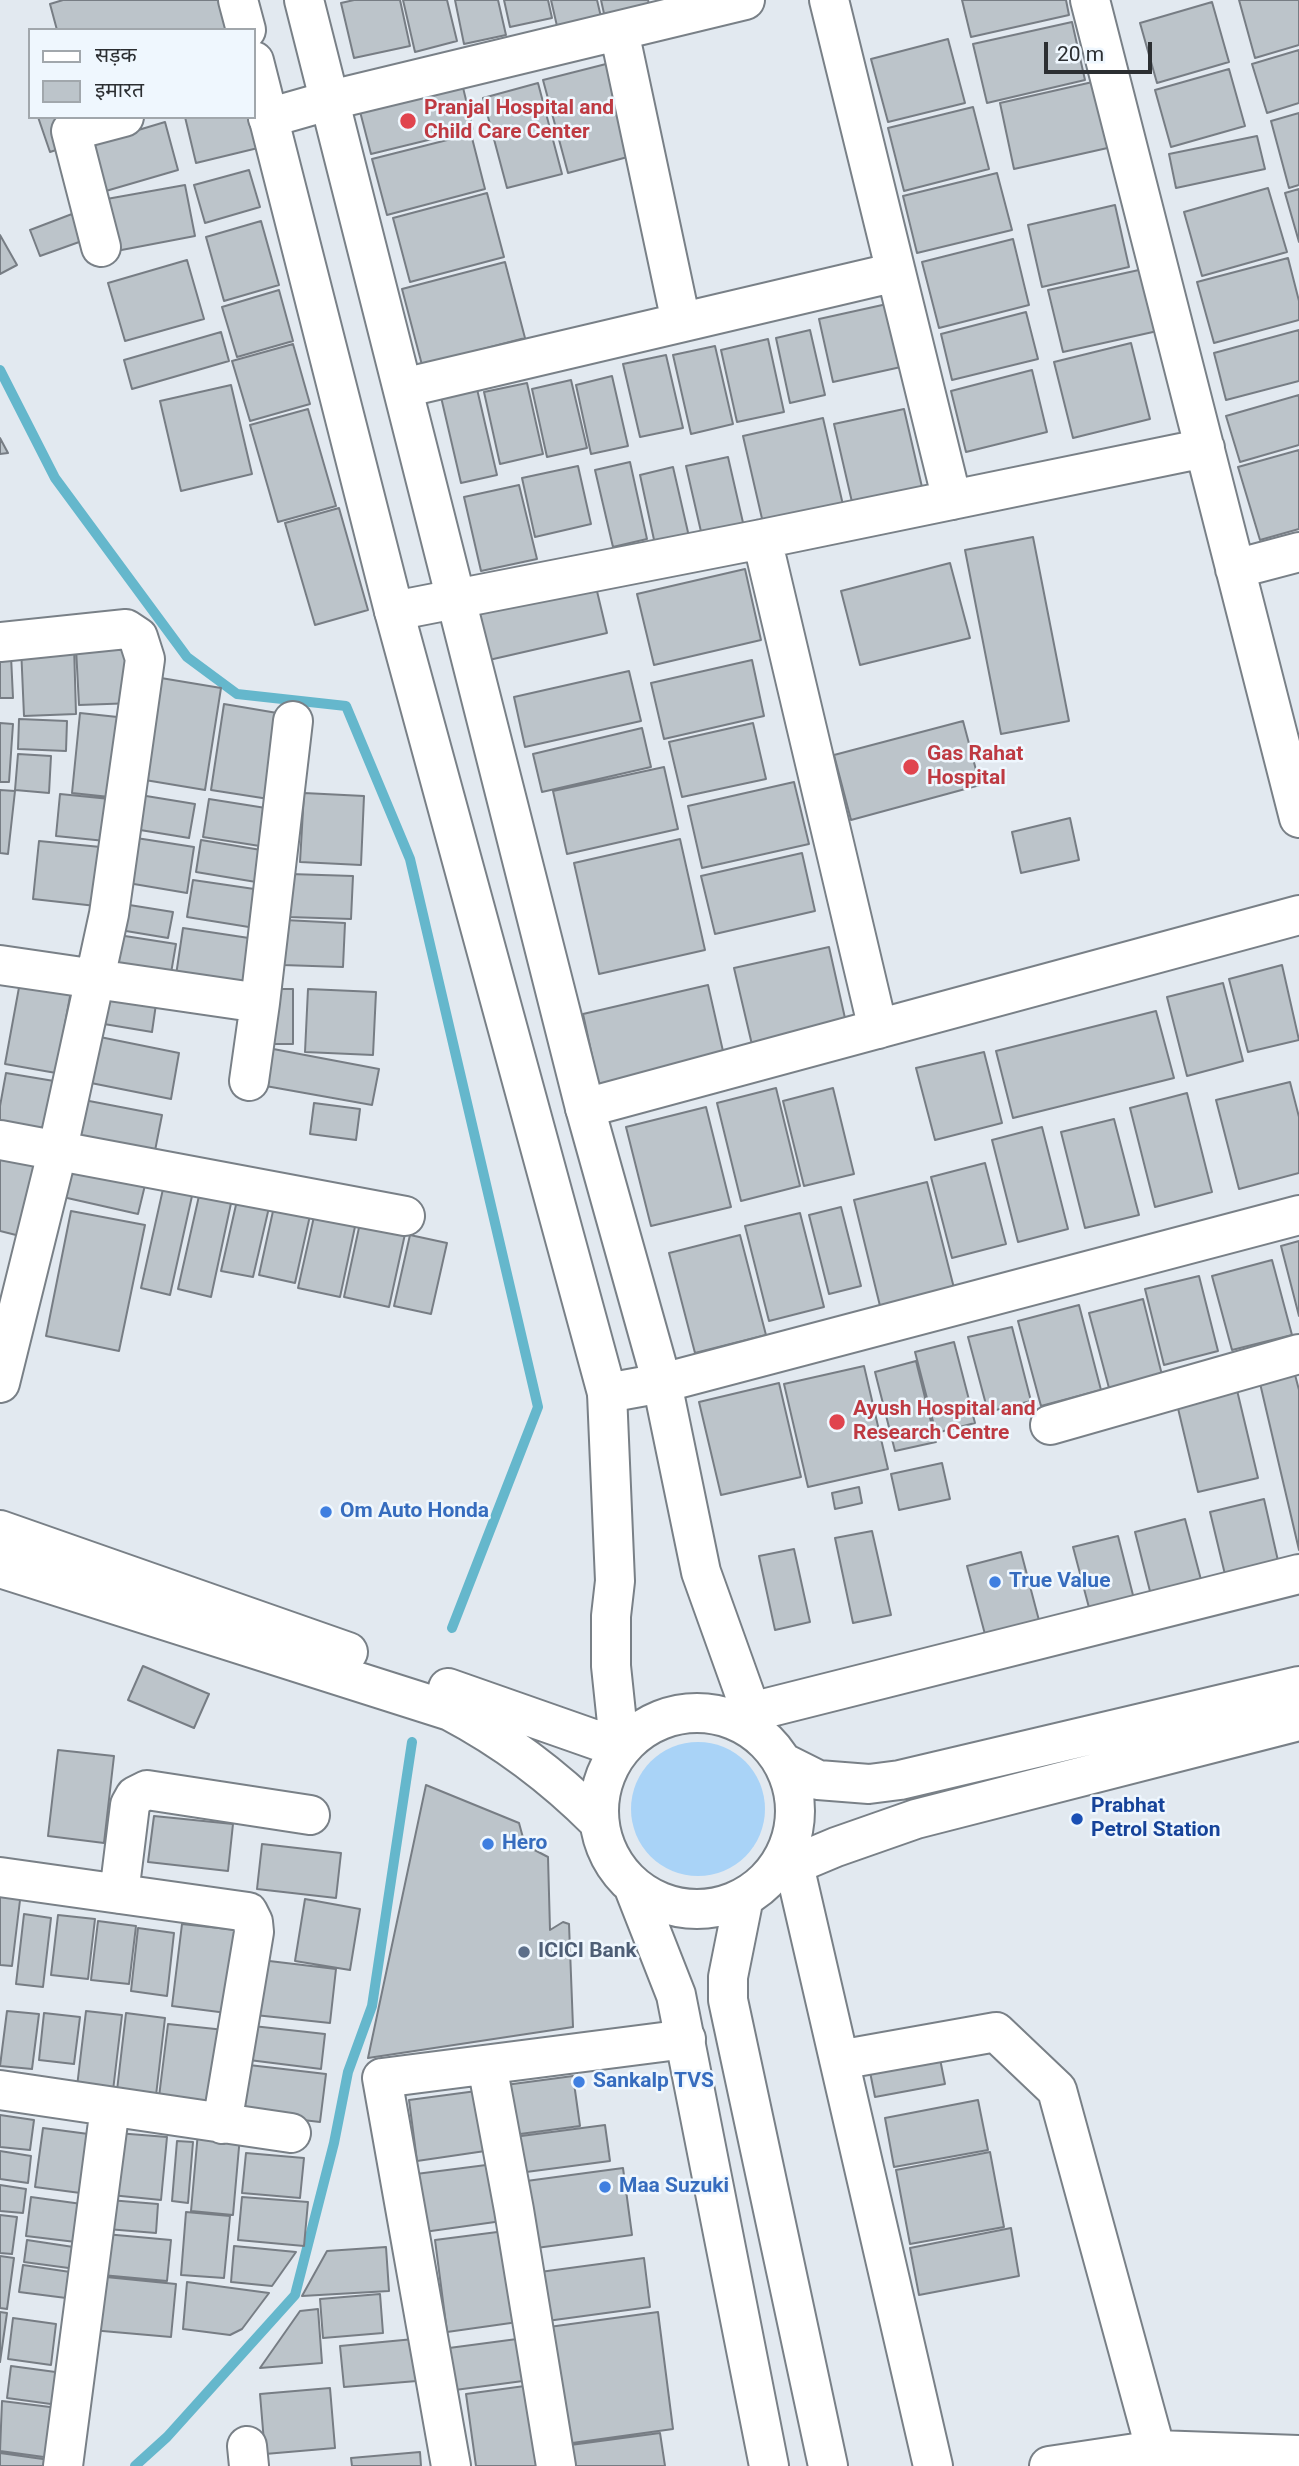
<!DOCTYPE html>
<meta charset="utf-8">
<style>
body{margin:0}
#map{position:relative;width:1299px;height:2466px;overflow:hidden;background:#e2e9f0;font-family:Roboto,"Noto Sans Devanagari",sans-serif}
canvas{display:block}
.legend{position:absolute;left:28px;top:28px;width:228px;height:91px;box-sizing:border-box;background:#eff7fe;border:2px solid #a1a7ac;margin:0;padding:9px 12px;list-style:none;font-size:21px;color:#2c2f32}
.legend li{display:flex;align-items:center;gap:14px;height:35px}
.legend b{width:35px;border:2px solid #a1a7ac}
.scale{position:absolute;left:1044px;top:42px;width:108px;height:32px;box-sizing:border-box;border:4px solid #2c2f32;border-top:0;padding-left:9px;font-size:21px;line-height:24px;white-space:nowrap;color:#2c2f32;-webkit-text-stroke:5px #eff7fe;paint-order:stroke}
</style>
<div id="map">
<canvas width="1299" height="2466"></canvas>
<ul class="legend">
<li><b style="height:9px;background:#fff"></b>सड़क</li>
<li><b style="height:19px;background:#bcc4ca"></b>इमारत</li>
</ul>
<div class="scale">20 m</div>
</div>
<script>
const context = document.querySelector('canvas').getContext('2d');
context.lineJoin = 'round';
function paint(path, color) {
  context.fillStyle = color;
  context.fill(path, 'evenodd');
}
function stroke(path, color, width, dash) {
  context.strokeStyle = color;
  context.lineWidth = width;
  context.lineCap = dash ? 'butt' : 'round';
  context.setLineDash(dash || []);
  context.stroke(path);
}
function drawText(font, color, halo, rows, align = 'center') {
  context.font = font + ' Roboto,sans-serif';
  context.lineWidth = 5;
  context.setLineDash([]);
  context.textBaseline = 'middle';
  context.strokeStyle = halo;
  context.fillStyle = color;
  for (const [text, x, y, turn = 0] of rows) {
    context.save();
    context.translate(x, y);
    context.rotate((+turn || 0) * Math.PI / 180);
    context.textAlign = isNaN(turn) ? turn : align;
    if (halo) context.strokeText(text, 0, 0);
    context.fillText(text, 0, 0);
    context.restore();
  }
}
const green = new Path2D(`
 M631 1809a67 67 0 1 1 134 0a67 67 0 1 1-134 0Z`);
const stream = new Path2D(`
 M0,370l55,108 132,179 50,37 109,12 64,153 128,548 -86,221
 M135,2466l32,-29 128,-142 39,-152 14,-71 24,-66 40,-264`);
const building = new Path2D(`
 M63,0h159l8,30h-173l-7,-26z
 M354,0h46l10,46 -56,12 -13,-55z
 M403,0h44l10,41 -42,11z
 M455,0h43l8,35 -42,9z
 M504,0h44l4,18 -42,9z
 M551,0h46l4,17 -44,9z
 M601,0h47l2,8 -45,10z
 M962,0h104l3,15 -98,22z
 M1239,0h60v45l-44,13z
 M1212,2l17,60 -72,21 -17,-60z
 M1072,22l13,58 -98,23 -14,-59z
 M948,39l17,64 -77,19 -17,-63z
 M1299,50v53l-32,10 -15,-49z
 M610,63l25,92 -67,18 -25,-93z
 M1229,69l16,57 -74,21 -16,-57z
 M459,71l14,58 -102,25 -15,-58z
 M1097,81l15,66 -98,22 -14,-66z
 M538,83l24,91 -55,14 -24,-90z
 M973,107l16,62 -85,22 -16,-63z
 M1299,113v72l-10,3 -18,-67z
 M38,117h24l9,28 -21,7z
 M185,117h65l8,31 -62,15z
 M165,122l13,48 -79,23 -14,-47z
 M471,134l14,55 -98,26 -15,-56z
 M1257,136l8,33 -89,19 -7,-34z
 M249,170l11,37 -55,16 -11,-38z
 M997,173l15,57 -95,23 -14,-57z
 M185,185l10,51 -84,16 -10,-52z
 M1268,188l19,64 -85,24 -18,-64z
 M1299,189v53l-14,-49z
 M487,193l17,64 -94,25 -17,-64z
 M1115,205l14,62 -87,20 -14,-62z
 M72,214l10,27 -42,15 -10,-26z
 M261,221l18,64 -55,16 -18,-64z
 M0,235l17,30 -17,9z
 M1013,239l16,66 -90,23 -17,-66z
 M1288,258l11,43v19l-85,23 -17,-61z
 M187,260l17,59 -79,22 -17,-58z
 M505,262l20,76 -103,27 -20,-76z
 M1148,268l14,62 -99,22 -15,-62z
 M279,290l14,51 -56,16 -15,-50z
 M896,302l14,63 -77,17 -14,-63z
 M1026,312l12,47 -86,21 -11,-46z
 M810,330l15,65 -35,8 -14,-65z
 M1299,330v51l-73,19 -12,-47z
 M221,332l8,29 -97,28 -8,-29z
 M768,339l16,73 -47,10 -16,-72z
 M1131,343l19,76 -77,19 -19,-76z
 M293,344l17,60 -60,17 -18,-60z
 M715,346l18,78 -42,10 -18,-79z
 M666,355l17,73 -43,9 -17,-73z
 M1032,370l15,62 -81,20 -15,-61z
 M612,376l16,70 -37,8 -15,-69z
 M571,380l16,68 -40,9 -15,-68z
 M527,383l16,71 -43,10 -16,-72z
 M231,385l21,89 -71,17 -21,-90z
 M477,389l20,86 -36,8 -20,-86z
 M1299,395v50l-59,17 -14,-46z
 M308,409l28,97 -58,16 -28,-97z
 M904,409l18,78 -70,15 -18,-78z
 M823,418l20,87 -80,18 -20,-87z
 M0,438l8,15 -8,1z
 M1299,450v79l-39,11 -22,-73z
 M728,457l16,70 -42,9 -16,-70z
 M630,462l17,77 -34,8 -18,-77z
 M578,466l13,58 -56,13 -13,-59z
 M673,467l17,74 -34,8 -16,-74z
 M519,485l18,74 -56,12 -17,-74z
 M339,508l29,102 -53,15 -30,-102z
 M1033,537l36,184 -68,13 -36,-184z
 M950,563l20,75 -110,27 -19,-74z
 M745,569l16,71 -107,25 -17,-71z
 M596,587l11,46 -118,27 -10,-46z
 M74,645l2,69 -52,2 -3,-69z
 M133,646l2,57 -56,2 -3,-57z
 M0,656h11l2,42h-13z
 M752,660l12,56 -100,23 -13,-56z
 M629,671l12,50 -116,26 -11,-50z
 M155,677l66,11 -16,102 -66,-11z
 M224,704l65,11 -14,85 -64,-10z
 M80,713l47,5 -8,80 -47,-5z
 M19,719l48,2 -1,30 -48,-2z
 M963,721l17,64 -129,35 -17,-65z
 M0,723l13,1 -4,58h-9z
 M753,723l13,56 -84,18 -13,-55z
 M642,728l9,39 -109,25 -9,-38z
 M18,754l33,2 -2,37 -34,-3z
 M664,767l14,62 -111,25 -14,-63z
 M794,782l15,62 -107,24 -14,-62z
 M0,790l15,1 -7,63 -8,-1z
 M304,793l60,3 -3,69 -61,-3z
 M60,794l60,6 -5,42 -59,-6z
 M134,794l61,10 -6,34 -61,-10z
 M209,799l63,10 -6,38 -63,-10z
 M1070,818l9,42 -58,13 -9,-41z
 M130,837l64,10 -7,46 -65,-11z
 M680,839l25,111 -106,24 -25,-111z
 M201,840l66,11 -5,32 -66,-11z
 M39,841l72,7 -6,59 -72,-8z
 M802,853l13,58 -100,23 -14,-58z
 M290,874l63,2 -2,43 -63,-2z
 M193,880l68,10 -6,38 -68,-11z
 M117,903l56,9 -5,26 -54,-9z
 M284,920l61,3 -2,44 -61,-2z
 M183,928l79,12 -9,55 -78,-13z
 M112,934l64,10 -5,29 -63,-11z
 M829,947l18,80 -94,22 -19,-81z
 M1282,965l17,75 -51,12 -19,-73z
 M20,982l51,9 -15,82 -51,-9z
 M1223,983l20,78 -56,15 -20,-79z
 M708,985l17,75 -126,28 -16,-74z
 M265,989h28v55h-28z
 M308,989l68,3 -3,63 -68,-3z
 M110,990l47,7 -5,35 -48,-8z
 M1156,1011l18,67 -161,40 -17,-67z
 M95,1036l84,17 -8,46 -85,-17z
 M268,1048l111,21 -7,36 -112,-20z
 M984,1052l18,71 -67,17 -19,-72z
 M6,1073l54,9 -10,56 -50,-9v-23z
 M1290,1082l9,35v56l-60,16 -23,-89z
 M776,1088l24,98 -59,15 -24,-98z
 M833,1088l21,86 -50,12 -21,-85z
 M1187,1093l25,99 -57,15 -25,-99z
 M84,1100l78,15 -10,51 -78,-15z
 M314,1103l46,6 -4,31 -46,-6z
 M706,1107l25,100 -80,19 -25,-99z
 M1114,1119l25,96 -54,13 -24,-96z
 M1042,1127l26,102 -50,13 -26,-102z
 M0,1143l39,9 -19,84 -20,-5z
 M61,1162l85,19 -8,33 -84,-19z
 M985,1163l21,81 -54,14 -21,-81z
 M165,1180l29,7 -24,108 -29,-7z
 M927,1182l28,110 -74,18 -27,-110z
 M201,1187l32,7 -22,103 -33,-8z
 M238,1196l32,7 -17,74 -32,-6z
 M275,1202l36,9 -16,72 -36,-8z
 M841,1207l20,79 -32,8 -20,-79z
 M71,1211l74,14 -26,126 -73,-15z
 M315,1212l41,10 -16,75 -42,-9z
 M800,1213l24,94 -55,14 -24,-95z
 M360,1223l45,11 -16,73 -45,-10z
 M410,1235l37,8 -16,71 -37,-8z
 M740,1235l26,100 -71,18 -26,-100z
 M1299,1241v75l-18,-70z
 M1272,1260l20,75 -60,15 -20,-74z
 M1199,1276l19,75 -54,14 -19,-76z
 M1143,1299l19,76 -53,13 -20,-75z
 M1079,1305l22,85 -60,16 -23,-85z
 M1012,1327l19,74 -43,11 -20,-75z
 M954,1342l21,81 -39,10 -21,-81z
 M916,1361l20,81 -41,9 -20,-79z
 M864,1366l24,103 -80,18 -24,-103z
 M1294,1371l5,19v160l-40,-171z
 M779,1383l22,94 -80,18 -22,-93z
 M1236,1386l22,92 -60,14 -22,-92z
 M942,1463l8,36 -51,11 -8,-36z
 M859,1487l3,16 -27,6 -3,-16z
 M1264,1499l17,75 -53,13 -18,-75z
 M1185,1519l20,76 -51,12 -19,-75z
 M872,1531l19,84 -38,8 -18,-85z
 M1118,1536l18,71 -44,12 -19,-72z
 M794,1549l16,73 -35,8 -16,-74z
 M1021,1552l20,76 -54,14 -20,-76z
 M143,1666l66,28 -15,34 -66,-28z
 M58,1750l56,6 -10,87 -56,-7z
 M426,1785l93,38 6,22 23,12 2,73 13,-8 6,2 4,103 -205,31z
 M154,1816l79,8 -5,47 -80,-9z
 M262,1844l79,9 -5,45 -79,-9z
 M0,1890l21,2 -9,74 -12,-1z
 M305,1899l55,10 -10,61 -55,-9z
 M24,1914l27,4 -8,69 -27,-3z
 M58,1915l37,4 -7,60 -37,-4z
 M98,1921l38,5 -7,58 -38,-4z
 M182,1924l55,6 -10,83 -55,-7z
 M138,1928l36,5 -7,63 -36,-5z
 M261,1960l75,9 -6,54 -75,-8z
 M7,2011l32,3 -7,55 -32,-3z
 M86,2011l36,4 -10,84 -36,-4z
 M44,2013l36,4 -6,47 -35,-4z
 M126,2013l39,5 -10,86 -39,-5z
 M168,2024l57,6 -9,82 -58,-7z
 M253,2026l72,8 -4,35 -72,-9z
 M940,2059l5,25 -70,13 -5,-25z
 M249,2065l77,9 -6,48 -77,-9z
 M573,2076l7,50 -75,10 -7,-50z
 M484,2090l8,60 -75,11 -8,-61z
 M978,2100l10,50 -94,17 -9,-49z
 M0,2115l34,5 -4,30 -30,-3z
 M605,2125l5,36 -99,13 -5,-36z
 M43,2128l53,7 -8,59 -53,-7z
 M198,2132l42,4 -7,79 -42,-4z
 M117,2133l50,4 -6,63 -50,-5z
 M177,2141l16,1 -5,61 -16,-2z
 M0,2151l31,5 -3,27 -28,-4z
 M990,2152l14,75 -94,17 -14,-74z
 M246,2153l58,5 -4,40 -58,-5z
 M494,2164l8,57 -78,11 -8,-58z
 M623,2168l9,67 -103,14 -10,-67z
 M0,2185l26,4 -3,24 -23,-2z
 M31,2197l58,8 -5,38 -58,-7z
 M242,2197l66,5 -4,44 -66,-6z
 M109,2200l49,4 -2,29 -49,-4z
 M186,2212l44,4 -6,62 -43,-3z
 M0,2215l17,2 -5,37 -12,-1z
 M1011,2228l8,48 -100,19 -9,-47z
 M513,2230l12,91 -78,11 -12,-92z
 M105,2234l66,6 -4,41 -65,-6z
 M27,2240l53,8 -4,21 -52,-7z
 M234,2246l62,6 -24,34 -41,-4z
 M386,2247l3,44 -87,5 25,-45z
 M0,2256l14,2 -7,51 -7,-1z
 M644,2258l6,49 -103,14 -7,-49z
 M23,2265l54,8 -3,26 -55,-7z
 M96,2276l80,8 -5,53 -80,-7z
 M187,2282l82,11 -27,36 -12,6 -47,-6z
 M380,2294l3,39 -60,5 -3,-39z
 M318,2309l4,54 -62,5 40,-57z
 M0,2312l7,1 -7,49z
 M658,2312l15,117 -108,15 -16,-117z
 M13,2318l43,6 -5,41 -43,-6z
 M414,2339l3,42 -73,6 -4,-41z
 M517,2339l6,42 -68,9 -6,-42z
 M11,2366l52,7 -5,32 -51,-7z
 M532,2385l10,81h-66l-10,-72z
 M330,2388l5,60 -70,6 -5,-60z
 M2,2401l56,7 -7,50 -51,-7z
 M660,2433l5,33h-99l-3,-20z
 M420,2452l1,14h-69l-1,-8z
 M0,2453l57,8 -1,5h-56z`);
const minor = new Path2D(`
 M829,0l123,500
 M1090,0l209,818
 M619,31l62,291
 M268,118l63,-18 414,-100
 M101,247l-30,-116 53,-14
 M403,388l493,-116
 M762,539l116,490
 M1235,569l64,-17
 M394,611l368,-72 443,-91
 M0,642l126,-13 12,8 7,22 -36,255 -52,239 -57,230
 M0,965l260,38
 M249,1081l11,-78 33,-282
 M585,1108l714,-193
 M0,1140l405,76
 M607,1393l55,-10 637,-168
 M1050,1425l249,-71
 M751,1712l548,-138
 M794,1865l139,601
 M0,1877l248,35 5,10 1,10 -32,192
 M119,1894l11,-89 5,-9 12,-6 163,25
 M839,2060l157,-28 61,58 103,376
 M487,2065l27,145 42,256
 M0,2090l291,43
 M247,2446l2,20
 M63,2466l47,-359
 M451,2466l-69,-388 304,-39
 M1049,2466l107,-16 143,5`);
const major = new Path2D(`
 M238,0l8,30
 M304,0l281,1108 77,275 39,189 58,162
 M254,61l140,550 213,782 8,188 -4,35v50l6,57 7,22
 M0,1530l348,122
 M0,1568l450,143c55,29 104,66 148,110
 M448,1688l171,60
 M599 1811a98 98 0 1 1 196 0a98 98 0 1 1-196 0Z
 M784,1763l34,17 51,4 31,-4 399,-94
 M774,1873l62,-26 80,-28 383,-98
 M634,1888l42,107 93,471
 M744,1897l-16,80v23l100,466`);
const markers = [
 [408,121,9,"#e0444e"],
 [911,767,9,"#e0444e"],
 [837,1422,9,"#e0444e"],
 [326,1512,7,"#3f7fe0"],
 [995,1582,7,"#3f7fe0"],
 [1077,1819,7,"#1a4fb4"],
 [488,1844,7,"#3f7fe0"],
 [524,1952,7,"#5c6f8a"],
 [579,2082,7,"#3f7fe0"],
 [605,2187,7,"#3f7fe0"]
];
const healthNames = [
 ["Pranjal Hospital and",424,109],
 ["Child Care Center",424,133],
 ["Gas Rahat",927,755],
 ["Hospital",927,779],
 ["Ayush Hospital and",853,1410],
 ["Research Centre",853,1434]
];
const shopNames = [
 ["Om Auto Honda",340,1512],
 ["True Value",1009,1582],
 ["Hero",502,1844],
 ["Sankalp TVS",593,2082],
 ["Maa Suzuki",619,2187]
];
const transitNames = [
 ["Prabhat",1091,1807],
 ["Petrol Station",1091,1831]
];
const serviceNames = [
 ["ICICI Bank",538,1952]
];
paint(green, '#a9d3f7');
stroke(stream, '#65b7cc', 10);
paint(building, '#bcc4ca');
stroke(building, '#777d84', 2);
stroke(minor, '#798087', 42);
stroke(major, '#798087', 42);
stroke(minor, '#fff', 38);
stroke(major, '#fff', 38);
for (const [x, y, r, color] of markers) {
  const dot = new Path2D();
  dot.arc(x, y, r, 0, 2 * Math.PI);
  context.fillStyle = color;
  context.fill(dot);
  stroke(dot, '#eff7fe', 2.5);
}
drawText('bold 21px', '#be3a42', '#eff7fe', healthNames, 'left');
drawText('bold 21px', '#366cbe', '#eff7fe', shopNames, 'left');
drawText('bold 21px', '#164399', '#eff7fe', transitNames, 'left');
drawText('bold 21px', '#4e5e75', '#eff7fe', serviceNames, 'left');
</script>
